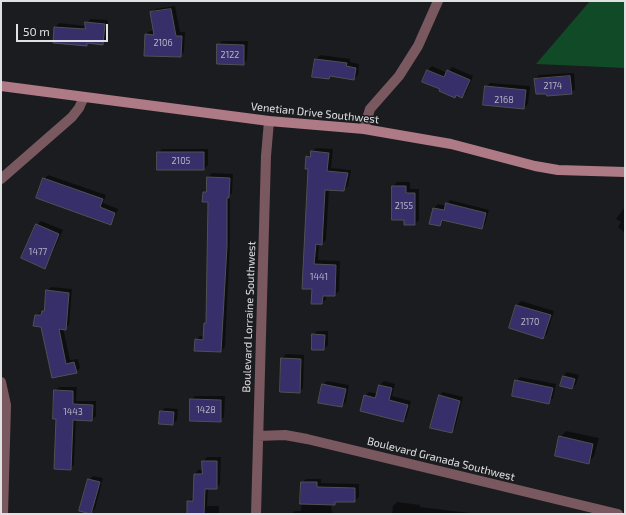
<!DOCTYPE html>
<style>
body{margin:0}
#map{position:relative;width:626px;height:515px;overflow:hidden;background:#1b1c1f;font-family:"Exo 2",sans-serif}
canvas{display:block}
.frame{position:absolute;inset:0;border:2px solid #e0e1e3;pointer-events:none}
.scale{position:absolute;left:16px;top:24px;width:92px;height:18px;box-sizing:border-box;border:2px solid #e0e1e3;border-top:0;padding-left:5px;font-size:12px;line-height:14px;white-space:nowrap;color:#e0e1e3;-webkit-text-stroke:3px #1b1c1f;paint-order:stroke}
</style>
<div id="map">
<canvas width="626" height="515"></canvas>
<div class="frame"></div>
<div class="scale">50 m</div>
</div>
<script>
const context = document.querySelector('canvas').getContext('2d');
context.lineJoin = 'round';
function paint(path, color) {
  context.fillStyle = color;
  context.fill(path, 'evenodd');
}
function stroke(path, color, width, dash) {
  context.strokeStyle = color;
  context.lineWidth = width;
  context.lineCap = dash ? 'butt' : 'round';
  context.setLineDash(dash || []);
  context.stroke(path);
}
function drawText(font, color, halo, rows, align = 'center') {
  context.font = font + ' "Exo 2",sans-serif';
  context.lineWidth = 3;
  context.setLineDash([]);
  context.textBaseline = 'middle';
  context.strokeStyle = halo;
  context.fillStyle = color;
  for (const [text, x, y, turn = 0] of rows) {
    context.save();
    context.translate(x, y);
    context.rotate((+turn || 0) * Math.PI / 180);
    context.textAlign = isNaN(turn) ? turn : align;
    if (halo) context.strokeText(text, 0, 0);
    context.fillText(text, 0, 0);
    context.restore();
  }
}
const green = new Path2D(`
 M590,1h35v67l-89,-4z`);
const shadow = new Path2D(`
 M175,6l5,26h5l-1,20 -4,4 -34,-21 4,-4h4l-3,-18 4,-4z
 M90,19l18,1 -1,20 -4,4 -14,-2 -3,3 -32,-3 1,-15 4,-4 27,3z
 M222,41h26l-1,19 -4,4 -25,-19z
 M320,55l30,4v3l9,2 -1,11 -4,4 -22,-3 -3,2 -13,-19z
 M432,66l15,7 5,-6 21,9 -7,17 -4,4 -5,-2 -2,2 -13,-9 -19,-7 5,-11z
 M574,73l1,16 -4,4h-24l-12,-14 4,-4z
 M490,83l40,3 -2,18 -4,4 -38,-21z
 M316,148l17,1 -2,19 20,2 -3,16 -4,4 -15,-1 -3,51 -4,4 -3,-1 -1,17 22,1 -1,30 -4,4h-9v4l-4,4 -9,-15 -4,-120 -2,-11z
 M162,149h46v16l-4,4 -46,-16z
 M212,173l21,1 -1,19 -2,2v47l-5,105 -4,4 -25,-11 4,-4h4l1,-13 2,-2 2,-120 -5,-9 3,-3 1,-12z
 M48,175l58,20 -3,8 15,6 -4,10 -4,4 -66,-44z
 M397,182h13v7h9v31l-4,4 -10,-5 -12,-33z
 M450,200l39,10 -4,14 -4,4 -36,-9 -5,6 -6,-17 4,-4 8,2z
 M625,207v26l-7,-6 3,-5 -5,-3z
 M41,221l22,9 -15,33 -4,4 -7,-42z
 M51,287l21,2 -3,36 -6,3 7,32 8,-1 2,9 -4,4 -23,5 -11,-51 -8,-1 2,-10 9,-5 2,-19z
 M521,301l33,10 -7,23 -4,4 -33,-11 7,-22z
 M317,331h11v14l-4,4 -11,-14z
 M286,354l18,1 -1,33 -4,4 -17,-34z
 M567,372l12,3 -3,9 -4,4 -9,-12z
 M520,377l36,7 -3,14 -4,4 -33,-21z
 M327,381l22,4 -3,17 -4,4 -19,-21z
 M384,381l11,3 -3,12 19,5 -4,16 -4,4 -38,-25 4,-4 9,2 2,-9z
 M59,387h18l-1,14h20v15l-4,4 -16,-1 -2,46 -4,4 -13,-51 -2,-27z
 M443,392l20,5 -8,31 -4,4 -12,-36z
 M195,396h30l-1,21 -4,4 -29,-21z
 M165,408l13,1 -1,11 -4,4 -12,-12z
 M566,431l33,7 -5,18 -6,7 -28,-26z
 M207,457h14l-1,27 -4,4h-8l-1,18h12v8h-31v-13l6,-4 1,-23 3,-4h5v-9z
 M93,476l10,2 -8,31 -4,4 6,1h-8v-34z
 M306,479h15v4l38,1v13l-4,4h-18l-6,3 1,10h-40l3,-3h6l1,-28z
 M397,502l23,3v2l50,6 -1,1h-77l1,-8z`);
const building = new Path2D(`
 M171,9l5,27h6l-1,21 -37,-1 1,-22 9,1 -4,-23z
 M85,22l20,2 -2,21 -16,-2v3l-34,-3 1,-16 31,2z
 M217,44l27,1v20l-27,-1z
 M315,59l32,4 -1,3 10,2 -2,12 -24,-4 -1,3 -17,-2z
 M427,70l17,7 3,-7 23,10 -8,18 -6,-3 -1,3 -16,-7 1,-2 -18,-7z
 M570,76l2,18 -25,2 -1,-2h-10l-2,-15z
 M485,86l41,4 -2,19 -41,-4z
 M311,151l18,2 -2,18 21,2 -4,18 -19,-1 -3,55 -6,-1 -2,20 22,1 -1,31h-12l-1,8h-11l1,-15h-10l6,-120h-3l1,-13 4,1z
 M157,152h47v18h-47z
 M207,177l23,1 -1,20h-2v48l-6,106 -27,-1 1,-12 8,1 1,-17h2l2,-121h-6l1,-10h3z
 M43,178l60,21 -3,8 15,6 -4,12 -75,-27z
 M392,186h14v7h9v32h-11v-5h-12z
 M446,203l40,10 -4,16 -40,-9 -2,6 -11,-2 4,-16 11,2z
 M36,224l23,10 -14,35 -24,-11z
 M46,290l23,3 -3,37 -7,-1 7,35 8,-2 3,11 -25,5 -11,-51 -8,-1 2,-11h6l1,-4h2z
 M516,305l35,10 -8,24 -34,-11z
 M312,334l13,1 -1,15h-12z
 M281,358l20,1 -1,34 -20,-1z
 M563,376l12,3 -3,10 -12,-3z
 M515,380l38,8 -4,16 -37,-8z
 M322,384l24,5 -4,18 -24,-4z
 M379,385l13,3 -3,12 19,5 -5,17 -43,-11 4,-16 11,3z
 M54,390l19,1v13l20,1 -1,16 -19,-1 -2,50 -17,-1 2,-50h-3z
 M439,395l21,6 -8,32 -22,-5z
 M190,399l31,1v22l-31,-1z
 M160,411l14,1 -1,13 -14,-1z
 M559,436l34,8 -4,20 -34,-8z
 M202,461h15v28h-12l-1,25h-17v-13h6l1,-27h8z
 M88,479l12,3 -9,32 -12,-3z
 M301,482h16v5l38,1v14h-20v3l-35,-1z`);
const street = new Path2D(`
 M364,129l6,-20 29,-33 19,-30 20,-45
 M1,179l71,-62 7,-9 5,-11
 M1,382l5,23 -3,109
 M258,436l27,-1 22,4 311,75
 M256,514l10,-358 3,-35`);
const secondary = new Path2D(`
 M1,86l268,35 95,8 87,15 84,22 23,4 67,2`);
const numberNames = [
 ["2106",163,43],
 ["2122",230,55],
 ["2174",553,86],
 ["2168",504,100],
 ["2105",181,161],
 ["2155",404,206],
 ["1477",38,252],
 ["1441",319,277],
 ["2170",530,322],
 ["1428",206,410],
 ["1443",73,412]
];
const streetNames = [
 ["Venetian Drive Southwest",315,113,6],
 ["Boulevard Lorraine Southwest",249,317,-88],
 ["Boulevard Granada Southwest",441,459,14]
];
paint(green, '#104a27');
paint(shadow, '#0007');
paint(building, '#362f69');
stroke(building, '#505054', 1);
stroke(street, '#79585f', 10);
stroke(secondary, '#ae7a86', 10);
drawText('9px', '#b6b4c4', null, numberNames);
drawText('11px', '#e0e1e3', '#1b1c1f', streetNames);
</script>
